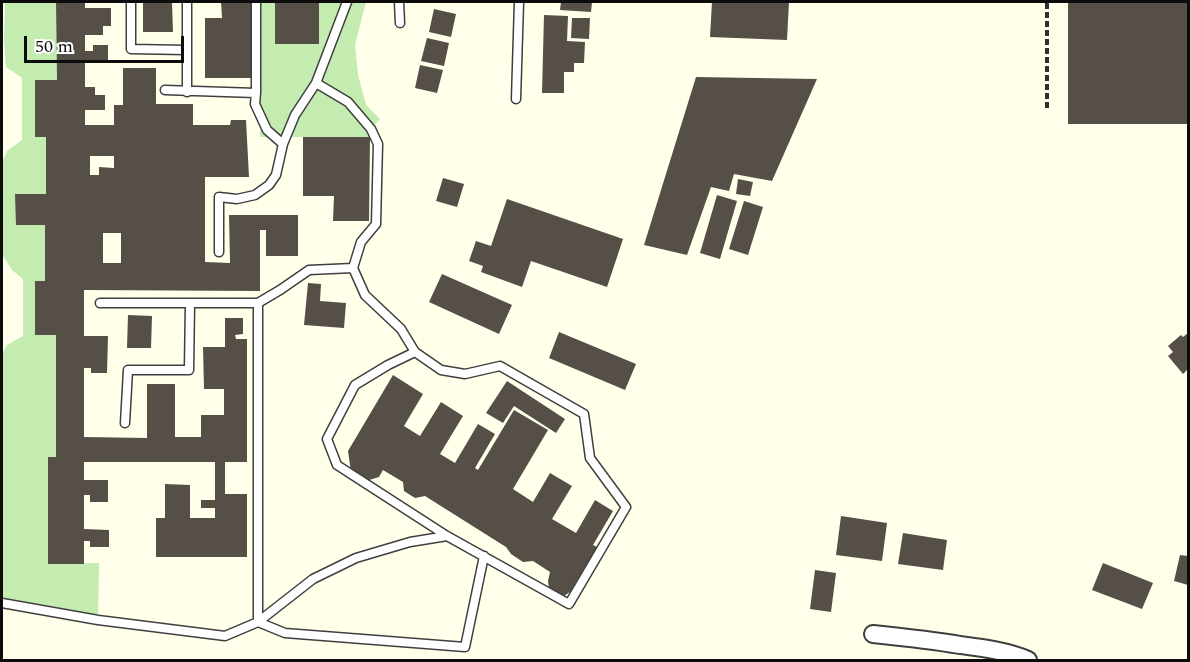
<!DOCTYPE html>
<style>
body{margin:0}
#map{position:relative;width:1190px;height:662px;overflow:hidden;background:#ffffea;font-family:Spectral,serif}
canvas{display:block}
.frame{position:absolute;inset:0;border:3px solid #0c0c0c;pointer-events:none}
.scale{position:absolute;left:24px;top:36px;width:160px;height:27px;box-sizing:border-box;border:3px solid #0c0c0c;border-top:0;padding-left:8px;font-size:18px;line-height:21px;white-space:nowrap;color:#0c0c0c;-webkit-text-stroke:4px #fff;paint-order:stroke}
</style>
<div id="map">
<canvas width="1190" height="662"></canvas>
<div class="frame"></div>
<div class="scale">50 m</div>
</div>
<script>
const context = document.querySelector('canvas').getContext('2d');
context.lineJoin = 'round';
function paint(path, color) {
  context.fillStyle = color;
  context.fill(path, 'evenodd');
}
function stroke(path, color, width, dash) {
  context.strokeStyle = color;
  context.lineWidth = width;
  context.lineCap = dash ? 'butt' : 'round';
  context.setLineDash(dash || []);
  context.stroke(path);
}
const green = new Path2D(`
 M5,2h51l1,78 -22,1v55l11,1v57h-30v31h29v56l-10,1v53h21v122h-8l1,107 50,-1 -1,57 -96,-17v-249l5,-9 16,-9v-57l-11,-9 -10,-16v-92l5,-11 15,-11v-62l-16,-11 -2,-27z
 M260,2h106l-11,43 3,30 8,30 14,14 -9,10 -1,8h-110z`);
const building = new Path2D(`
 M56,2h29v6h26v18h-8v9h-18v16h8v-6h15v15h-23v27h10v8h10v15h-20v15h29v-20h9v-37h33v36h37v21h37l1,-5h15l3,57h-44v85l25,1 -1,-48h69v41h-32v-26h-6v61l-176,-1v46h24l-1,37h-16v-5h-7v69l63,1v-54h28v53h26v-22h23v-26h-20l-1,-42h22v-29h18v16l-8,1 1,4h11v123h-22v32h22v63h-91v-39h9v-34l25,1v33h25v-10h-14v-8h14v-38h-131v18h24v22h-18v-7h-6v34l25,1v17h-19v-6h-6v23h-36v-107h8v-122h-21v-54h10v-56h-29l-1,-31h31v-57h-11v-57h22zM90,156h24v12l-15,-1v8h-9zM103,233h18v30h-18z
 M143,2h29l1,30h-30z
 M221,2h30v76h-46v-60h17z
 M275,2h44v42h-44z
 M561,2h31l-1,10 -31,-2z
 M712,2h77l-2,38 -77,-3z
 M1068,2h120v122h-120z
 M434,9l22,5 -5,23 -22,-5z
 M544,15l24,1 -1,25 18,1 -1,21h-10v9h-10v21h-22z
 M572,18h18l-1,21 -18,-1z
 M427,38l22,5 -5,23 -23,-5z
 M420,65l23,5 -6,23 -22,-5z
 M696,77l121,2 -45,102 -38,-7 -5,17 -18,-4 -24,68 -43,-10z
 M303,137h67l-1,84h-36l1,-25h-31z
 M443,178l21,6 -7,23 -21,-6z
 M738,179l15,3 -3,14 -14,-2z
 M717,195l20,6 -17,58 -20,-6z
 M507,199l116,40 -16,48 -76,-26 -9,26 -41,-15 2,-6 -14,-5 7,-20 15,5z
 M744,201l19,6 -15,48 -19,-6z
 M442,274l70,31 -13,29 -70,-32z
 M308,283l13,1 -1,17 26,2 -2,25 -40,-3z
 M128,315l24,1 -1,32h-24z
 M559,332l77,32 -11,26 -76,-32z
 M1188,333v36l-5,5 -15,-18 5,-4 -5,-6 13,-11 2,2z
 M393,375l30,19 -19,32 16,10 21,-34 22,14 -23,38 15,9 23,-39 17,10 -20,34 3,2 36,-60 34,20 -35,59 20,13 17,-29 22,13 -20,33 24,14 19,-33 18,11 -20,34 4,2 -27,45 -6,4 -15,-7 -1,-8 2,-9 -17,-11 -10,1 -12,-8 -5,-7 -81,-51 -10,2 -11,-7 -1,-9 -20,-12 -4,7 -13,4 -15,-9 -3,-21z
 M507,381l58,38 -9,14 -42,-27 -11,17 -17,-10z
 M841,516l46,7 -5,38 -46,-6z
 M903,533l44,7 -4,30 -45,-6z
 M1180,555l8,1v29l-14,-4z
 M1103,563l50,20 -11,26 -50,-19z
 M815,570l21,3 -5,39 -21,-3z`);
const path = new Path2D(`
 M1047,108v-106`);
const lane = new Path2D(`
 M131,2v47l56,1
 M347,2l-31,81 32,19 23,27 7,15 -2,80 -15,18 -8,26 12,27 36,34 14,23 26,18 24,4 35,-8 84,48 6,44 36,49 -57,97 -122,-68 -110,-71 -10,-26 28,-54 33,-20 27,-13
 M399,2l1,21
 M165,90l91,3v-91
 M187,92v-90
 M256,93l-1,11 12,26 16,14
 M516,99l3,-97
 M219,252v-55l18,2 18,-4 14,-10 7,-10 7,-31 12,-29 21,-32
 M258,303l22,-13 29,-20 44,-2
 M125,423l3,-53h61l1,-67
 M447,536l-37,6 -54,16 -43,21 -55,43 27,11 180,14 19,-91
 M2,603l96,17 127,16 33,-14v-319h-158`);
const street = new Path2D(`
 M873,634c29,3 58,6 87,11 23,3 47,6 68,15`);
paint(green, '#c4ecb1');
paint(building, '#554f47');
stroke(lane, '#3f3f3f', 11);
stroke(street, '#3f3f3f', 20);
stroke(path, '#2e2e2e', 4, [6, 3]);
stroke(lane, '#fff', 8);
stroke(street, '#fff', 16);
</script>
